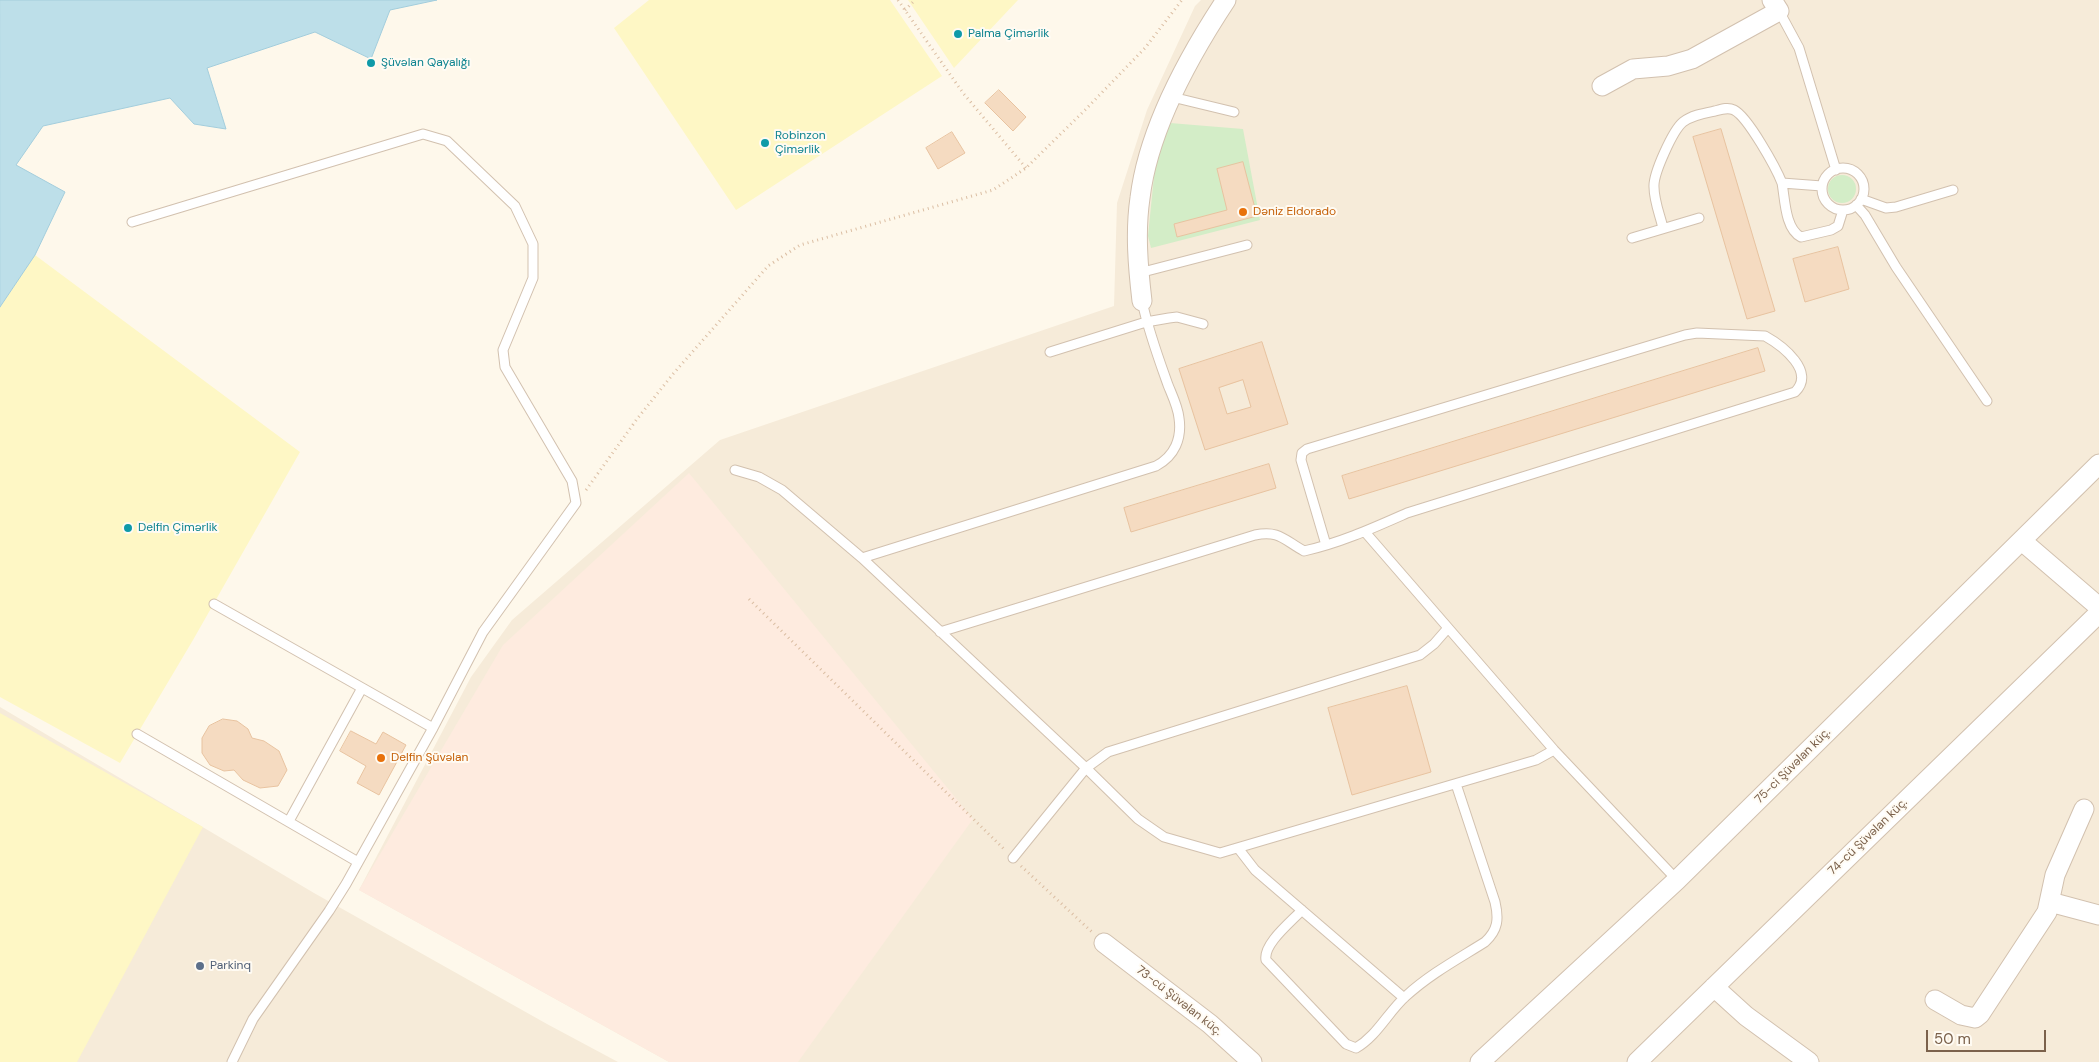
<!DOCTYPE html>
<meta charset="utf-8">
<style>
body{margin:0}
#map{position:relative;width:2099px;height:1062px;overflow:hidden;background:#fef8eb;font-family:"DM Sans",sans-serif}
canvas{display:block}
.scale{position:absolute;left:1926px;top:1030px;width:120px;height:22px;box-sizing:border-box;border:2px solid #7b614b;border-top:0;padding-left:6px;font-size:15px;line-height:18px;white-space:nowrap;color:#7b614b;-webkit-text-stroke:4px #fffbf3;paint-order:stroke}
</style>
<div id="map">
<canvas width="2099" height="1062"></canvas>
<div class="scale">50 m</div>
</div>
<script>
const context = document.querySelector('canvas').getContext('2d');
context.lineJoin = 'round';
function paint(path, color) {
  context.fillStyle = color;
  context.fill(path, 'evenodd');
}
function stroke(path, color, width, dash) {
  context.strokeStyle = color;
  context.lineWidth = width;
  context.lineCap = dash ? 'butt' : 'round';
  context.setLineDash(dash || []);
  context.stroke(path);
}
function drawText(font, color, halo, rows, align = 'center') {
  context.font = font + ' "DM Sans",sans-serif';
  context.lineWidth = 4;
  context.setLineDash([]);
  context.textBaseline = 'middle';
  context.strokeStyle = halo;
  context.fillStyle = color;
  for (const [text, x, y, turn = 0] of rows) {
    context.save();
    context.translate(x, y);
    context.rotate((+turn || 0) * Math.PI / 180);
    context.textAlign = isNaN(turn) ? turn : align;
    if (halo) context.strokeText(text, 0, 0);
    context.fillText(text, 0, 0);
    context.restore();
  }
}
const residential = new Path2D(`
 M1201,0h898v1062h-1430l-310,-172 112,-213 41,-57 208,-180 394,-134 3,-103 30,-93 48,-104z
 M0,707l314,186 233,131 71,38h-618z`);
const commercial = new Path2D(`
 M689,473l284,346 -175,243h-129l-310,-172 144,-245z`);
const green = new Path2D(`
 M1170,123l73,6 17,91 -109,28 -3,-12 8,-80z
 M1828 189a14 14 0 1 1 28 0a14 14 0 1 1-28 0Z`);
const sand = new Path2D(`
 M649,0h241l52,76 -206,134 -122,-182z
 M908,0h110l-64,68z
 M35,255l265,197 -107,188 -73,123 -120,-66v-390z
 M0,713l203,114 -126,235h-77z`);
const water = new Path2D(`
 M0,0h437l-47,10 -19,49 -56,-27 -108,36 19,61 -32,-5 -24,-26 -127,28 -27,39 49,27 -30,63 -35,52z`);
const building = new Path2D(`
 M999,90l27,27 -13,14 -28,-28z
 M1721,129l54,182 -28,8 -54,-182z
 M952,132l13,21 -27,16 -12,-21z
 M1243,162l14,54 -80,21 -3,-13 53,-14 -10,-41z
 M1838,247l11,42 -44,13 -12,-43z
 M1262,342l26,82 -83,26 -26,-81zM1243,380l8,27 -24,7 -8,-26z
 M1758,348l7,23 -416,128 -7,-23z
 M1269,464l7,24 -145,44 -7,-24z
 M1407,686l24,86 -79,23 -24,-87z
 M223,719l14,2 11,8 4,9 12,3 15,10 8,19 -9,16 -18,2 -17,-8 -9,-10 -10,1 -14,-6 -8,-12v-15l7,-12z
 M351,731l25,13 7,-12 23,13 -27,50 -22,-12 9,-17 -26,-15z`);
const path = new Path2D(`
 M898,0l65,93 63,75
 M905,10l10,-10
 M586,490l51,-71 36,-45 95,-108 32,-21 193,-55 33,-22 60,-59 59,-61 37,-48
 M749,599l257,252
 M1021,866l72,67`);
const service = new Path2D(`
 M1779,11l20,37 37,122
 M1172,97l62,15
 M1822 189a21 21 0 1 1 42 0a21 21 0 1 1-42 0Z
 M1782,183c3,16 3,46 19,54l30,-7 7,-4 5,-16
 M1861,199l25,9 10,-1 57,-17
 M1856,205l9,10 31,52 91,134
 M132,222l291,-88 24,7 68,65 18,38v34l-30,72 2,17 67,114 4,22 -93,129 -50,96 -87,156 -17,27 -76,108 -21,43
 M1663,228c-3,-13 -9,-27 -9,-41 -1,-13 19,-57 29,-65 9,-7 22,-9 32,-11 7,-2 13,-4 19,-1 14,7 42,58 48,73l40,3
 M1632,238l67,-20
 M1139,273l108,-28
 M1050,352l96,-30 23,-4 8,-1 26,7
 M735,470l24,7 23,13 80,68 224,210 52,51 26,18 56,16 316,-93 18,-10
 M1365,532l189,218 123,130
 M862,558l294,-92c19,-10 26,-28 23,-48 -1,-11 -7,-23 -11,-33 -10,-28 -20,-55 -26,-84
 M214,604l219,124
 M940,632l315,-97c24,-5 29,5 49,16 36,-8 69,-23 103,-38l388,-121c21,-20 -12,-46 -30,-56l-68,-3 -12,2 -378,114 -5,4 -1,7 25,85
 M137,734l221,128
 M289,821l73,-133
 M1238,848l17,22 149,128
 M1013,858l73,-90 22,-16 312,-97 14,-11 14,-16
 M1302,910c-11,12 -39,34 -36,50l80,84 10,4c21,-12 32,-36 50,-52 24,-22 52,-37 79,-54 13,-12 14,-23 10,-40l-39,-118`);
const minor = new Path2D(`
 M1602,86l31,-17 35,-3 24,-7 87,-48 -7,-11
 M1142,301c-4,-34 -7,-69 -2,-103 8,-67 49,-142 86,-198
 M2022,541l77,66
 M2050,902l49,13
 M1104,943l106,81 42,38
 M1714,987l32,29 63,46
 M1935,1000l26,15 14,3 5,-4 67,-102 8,-37 29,-66
 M1480,1062l197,-182 422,-416
 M1637,1062l462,-449`);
const markers = [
 [958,34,5,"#0f9aa8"],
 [371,63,5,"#0f9aa8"],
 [765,143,5,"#0f9aa8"],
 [1243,212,5,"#e8710a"],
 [128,528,5,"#0f9aa8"],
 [381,758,5,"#e8710a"],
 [200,966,5,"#5c6f8a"]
];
const cultureNames = [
 ["Palma Çimərlik",968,34],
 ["Şüvəlan Qayalığı",381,63],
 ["Robinzon",775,136],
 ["Çimərlik",775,150],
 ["Delfin Çimərlik",138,528]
];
const foodNames = [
 ["Dəniz Eldorado",1253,212],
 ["Delfin Şüvəlan",391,758]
];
const streetNames = [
 ["75-ci Şüvəlan küç.",1793,766,-45],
 ["74-cü Şüvəlan küç.",1868,837,-44],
 ["73-cü Şüvəlan küç.",1179,1001,38]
];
const serviceNames = [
 ["Parkinq",210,966]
];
paint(residential, '#f6ebd9');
paint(commercial, '#feebdf');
paint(green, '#d3edc7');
paint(sand, '#fef7c5');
paint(water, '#bddfe9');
stroke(water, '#a3cddc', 1);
paint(building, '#f5dbc1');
stroke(building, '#e8c3a0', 1);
stroke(service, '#d2c1af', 11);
stroke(minor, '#d2c1af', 21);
stroke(path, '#dbbea3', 3, [1, 4]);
stroke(service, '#fff', 9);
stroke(minor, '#fff', 19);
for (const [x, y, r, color] of markers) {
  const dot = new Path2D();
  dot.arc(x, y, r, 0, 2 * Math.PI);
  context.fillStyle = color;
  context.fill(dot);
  stroke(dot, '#fffbf3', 2);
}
drawText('12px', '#0d838f', '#fffbf3', cultureNames, 'left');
drawText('12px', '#c56008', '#fffbf3', foodNames, 'left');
drawText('12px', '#7b614b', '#fffbf3', streetNames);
drawText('12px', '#4e5e75', '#fffbf3', serviceNames, 'left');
</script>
